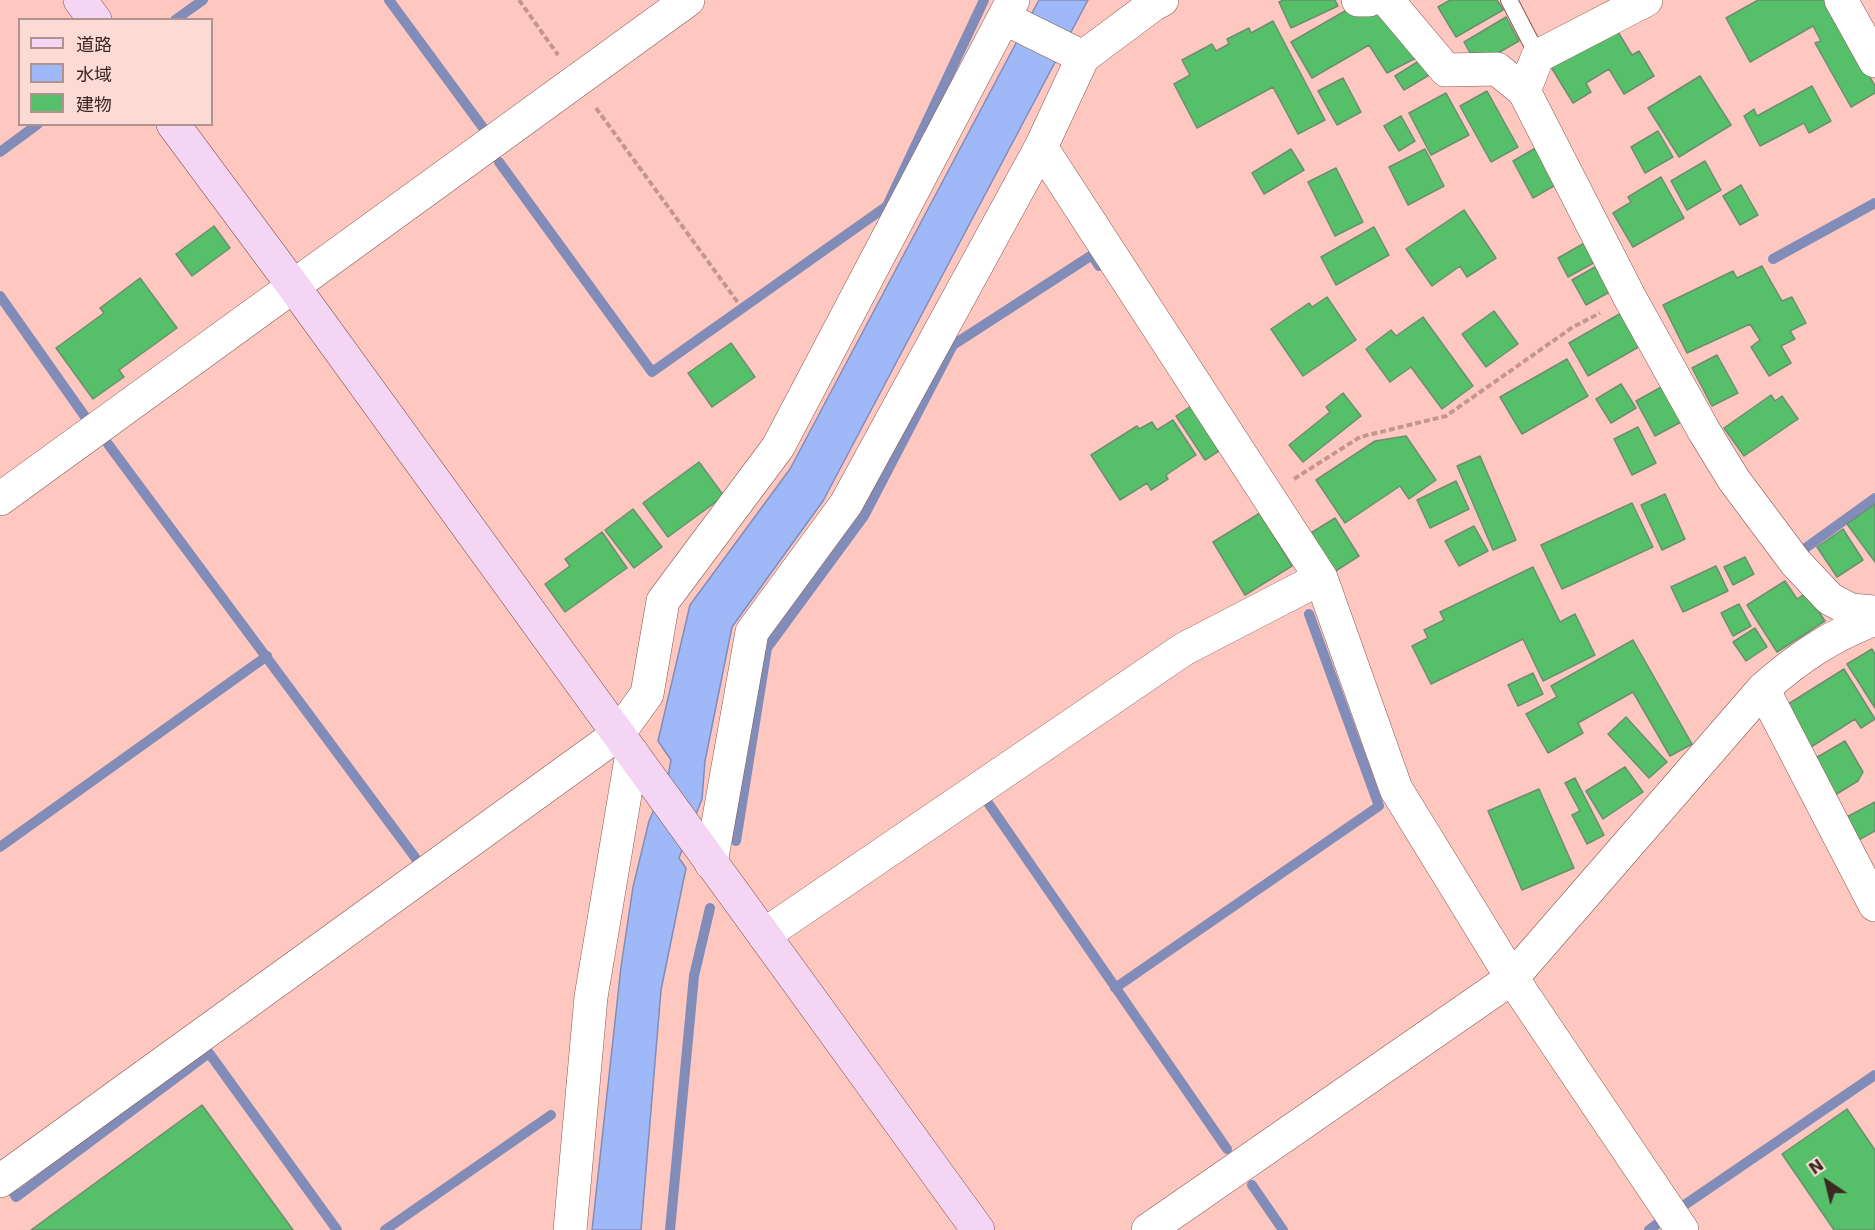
<!DOCTYPE html>
<meta charset="utf-8">
<style>
body{margin:0}
#map{position:relative;width:1875px;height:1230px;overflow:hidden;background:#fec8c0;font-family:"DejaVu Sans","Noto Sans JP",sans-serif}
canvas{display:block}
.legend{position:absolute;left:18px;top:18px;width:195px;height:108px;box-sizing:border-box;background:#fcdbd6;border:2px solid #af938f;margin:0;padding:8px 10px;list-style:none;font-size:18px;color:#3b2724}
.legend li{display:flex;align-items:center;gap:12px;height:30px}
.legend b{width:30px;border:2px solid #af938f}
.north{position:absolute;left:1797px;top:1152px;width:60px;height:60px;-webkit-text-stroke:4px #fcdbd6;paint-order:stroke;rotate:325deg;font-size:16px;font-weight:700;line-height:24px;text-align:center;color:#3b2724}
.north::after{content:'';display:block;margin:auto;width:21px;height:27px;background:#3b2724;clip-path:polygon(50% 0,100% 100%,50% 72%,0 100%)}
</style>
<div id="map">
<canvas width="1875" height="1230"></canvas>
<ul class="legend">
<li><b style="height:8px;background:#f4d6f4"></b>道路</li>
<li><b style="height:16px;background:#9fb8f7"></b>水域</li>
<li><b style="height:16px;background:#55bf69"></b>建物</li>
</ul>
<div class="north">N</div>
</div>
<script>
const context = document.querySelector('canvas').getContext('2d');
context.lineJoin = 'round';
function paint(path, color) {
  context.fillStyle = color;
  context.fill(path, 'evenodd');
}
function stroke(path, color, width, dash) {
  context.strokeStyle = color;
  context.lineWidth = width;
  context.lineCap = dash ? 'butt' : 'round';
  context.setLineDash(dash || []);
  context.stroke(path);
}
const water = new Path2D(`
 M1039,0h49l-265,501 -91,126 -27,134 -3,38 -23,59 7,10 -25,122 -20,240h-49l29,-263 12,-80 16,-66 19,-44 3,-17 -13,-19 32,-136 100,-136z`);
const stream = new Path2D(`
 M389,0l95,129
 M175,20l28,-20
 M0,152l38,-28
 M499,162l153,210 235,-166 97,-206
 M1773,259l102,-56
 M0,296l86,122
 M108,444l309,416
 M1800,552l75,-54
 M984,797l243,352
 M736,841l31,-193 97,-132 89,-171 139,-90 7,11
 M0,847l267,-191
 M1115,988l264,-182 -70,-192
 M1252,1185l31,45
 M12,1190l4,7 193,-144 128,177
 M1683,1206l192,-131
 M385,1230l166,-115
 M670,1230l24,-254 16,-68
 M1649,1230l8,-6`);
const building = new Path2D(`
 M1283,0h52l3,6 -47,22 -12,-26z
 M1450,0h47l6,10 -47,27 -18,-30z
 M1758,0h68l49,86v7l-24,14 -36,-64 6,-2 -8,-15 -63,36 -24,-44z
 M1383,2l33,56 -29,15 -18,-28 -57,33 -21,-36 61,-35 5,10z
 M1506,17l13,24 -42,24 -13,-23z
 M1273,21l52,99 -27,14 -25,-47 -76,41 -23,-44 16,-9 -8,-15 30,-16 4,7 13,-7 -2,-5 22,-11 2,5z
 M1612,22l20,33 7,-4 15,25 -30,18 -15,-25 -23,14 5,9 -18,11 -22,-36z
 M1422,59l9,15 -27,16 -9,-14z
 M1700,76l31,49 -52,32 -31,-49z
 M1343,78l18,34 -24,13 -19,-34z
 M1812,86l19,35 -22,12 -5,-10 -44,23 -16,-30 10,-7 3,7z
 M1487,91l31,56 -27,15 -31,-56z
 M1446,93l23,42 -38,20 -22,-42z
 M1401,116l14,25 -16,10 -15,-25z
 M1658,131l15,26 -28,16 -14,-26z
 M1539,146l20,37 -26,15 -20,-37z
 M1291,149l13,21 -40,24 -12,-21z
 M1425,149l19,37 -36,19 -19,-38z
 M1705,161l16,29 -34,20 -16,-29z
 M1336,168l27,54 -28,14 -27,-54z
 M1661,177l23,41 -51,29 -20,-34 18,-11 -3,-5z
 M1741,185l17,30 -18,10 -17,-29z
 M1464,210l32,48 -29,19 -7,-11 -28,20 -26,-37z
 M214,226l16,22 -38,28 -16,-22z
 M1374,227l15,28 -53,30 -15,-28z
 M1588,241l11,19 -31,17 -10,-19z
 M1602,263l15,25 -31,17 -14,-25z
 M1762,266l20,35 10,-4 14,26 -16,8 5,8 -14,7 10,17 -22,13 -18,-29 9,-7 -10,-16 -63,29 -24,-48 70,-34 4,7z
 M140,278l37,50 -58,42 5,7 -31,22 -37,-51 48,-35 -4,-5z
 M1327,297l29,43 -53,36 -32,-47 38,-26 3,4z
 M1494,311l24,33 -32,23 -24,-33z
 M1623,312l19,33 -54,31 -19,-33z
 M1423,317l50,69 -31,23 -31,-42 -21,15 -24,-33 25,-19 5,6z
 M731,343l24,34 -43,30 -24,-34z
 M1717,355l21,38 -26,13 -20,-38z
 M1567,359l21,37 -66,38 -22,-37z
 M1621,384l15,24 -25,15 -15,-24z
 M1663,386l20,35 -28,15 -19,-35z
 M1343,393l18,23 -58,46 -14,-17 41,-33 -4,-5z
 M1771,395l4,6 7,-5 16,23 -54,37 -20,-28z
 M1194,404l28,45 -17,11 -29,-44z
 M1173,420l23,35 -30,20 2,4 -17,11 -4,-7 -27,17 -29,-45 46,-29 2,3 13,-7 5,8z
 M1638,427l18,36 -24,12 -18,-36z
 M1406,436l30,44 -27,19 -9,-13 -55,37 -29,-43 59,-39z
 M1480,456l36,84 -23,10 -36,-84z
 M699,462l25,34 -56,41 -25,-34z
 M1456,481l13,28 -39,19 -13,-28z
 M1665,494l20,45 -23,11 -21,-45z
 M1632,503l21,44 -91,42 -21,-44z
 M1875,504v58l-28,-38z
 M633,509l29,38 -28,21 -29,-38z
 M1260,513l32,53 -47,29 -32,-53z
 M1335,518l24,38 -28,18 -25,-38z
 M1474,526l14,25 -29,15 -14,-25z
 M1843,529l20,31 -26,17 -20,-30z
 M602,532l25,36 -62,44 -20,-28 25,-18 -5,-7z
 M1745,557l9,17 -21,11 -9,-18z
 M1716,566l12,25 -45,21 -12,-25z
 M1533,567l27,55 15,-8 20,41 -52,26 -20,-42 -92,45 -19,-38 16,-8 -4,-8 20,-10 -4,-8z
 M1785,581l12,18 9,-6 19,28 -48,31 -30,-47z
 M1739,604l12,22 -18,10 -12,-23z
 M1755,628l12,19 -21,14 -13,-19z
 M1633,640l59,104 -22,12 -37,-64 -55,31 5,10 -35,20 -22,-39 31,-17 -6,-11z
 M1872,649l3,5v54l-28,-44z
 M1844,669l31,50 -14,9 -6,-9 -44,28 -26,-41z
 M1533,673l10,21 -25,12 -10,-21z
 M1626,717l41,45 -18,16 -41,-44z
 M1845,741l18,31 -5,9 -23,14 -21,-36z
 M1625,767l18,25 -40,27 -17,-28z
 M1575,778l29,57 -17,9 -15,-29 8,-4 -15,-28z
 M1539,789l35,79 -52,22 -34,-79z
 M1875,802v29l-20,11 -12,-23z
 M202,1105l91,125h-262z
 M1847,1109l28,41v80h-41l-52,-76z`);
const path = new Path2D(`
 M519,0l39,55
 M596,108l143,196
 M1294,479l66,-42 86,-21 127,-89 27,-14`);
const lane = new Path2D(`
 M1509,0l29,56`);
const street = new Path2D(`
 M1358,0h11
 M1387,0l59,70 51,-1 27,22
 M1646,0l-108,56 -14,35 106,207 74,133 30,49 62,83 34,36 21,11 24,2
 M1841,0l34,61
 M1004,18l79,39
 M1041,147l280,431 75,211 116,189 170,252
 M0,499l688,-499
 M1763,689l112,216
 M711,863l41,-231 94,-128 195,-357 42,-90 71,-53 8,-4
 M764,935l420,-286 137,-71
 M0,1181l618,-447 29,-40 16,-93 115,-154 235,-447
 M570,1230l21,-233 41,-244
 M1148,1230l364,-252 251,-289c36,-32 68,-53 112,-70`);
const secondary = new Path2D(`
 M80,0l15,20
 M173,124l121,163 684,943`);
paint(water, '#9fb8f7');
stroke(water, '#818cb8', 1.5);
stroke(stream, '#818cb8', 10);
paint(building, '#55bf69');
stroke(building, '#6b8f6f', 1.5);
stroke(lane, '#855751', 18);
stroke(street, '#855751', 34);
stroke(secondary, '#855751', 34);
stroke(path, '#c39790', 4, [6, 3]);
stroke(lane, '#fff', 16);
stroke(street, '#fff', 33);
stroke(secondary, '#f4d6f4', 33);
</script>
